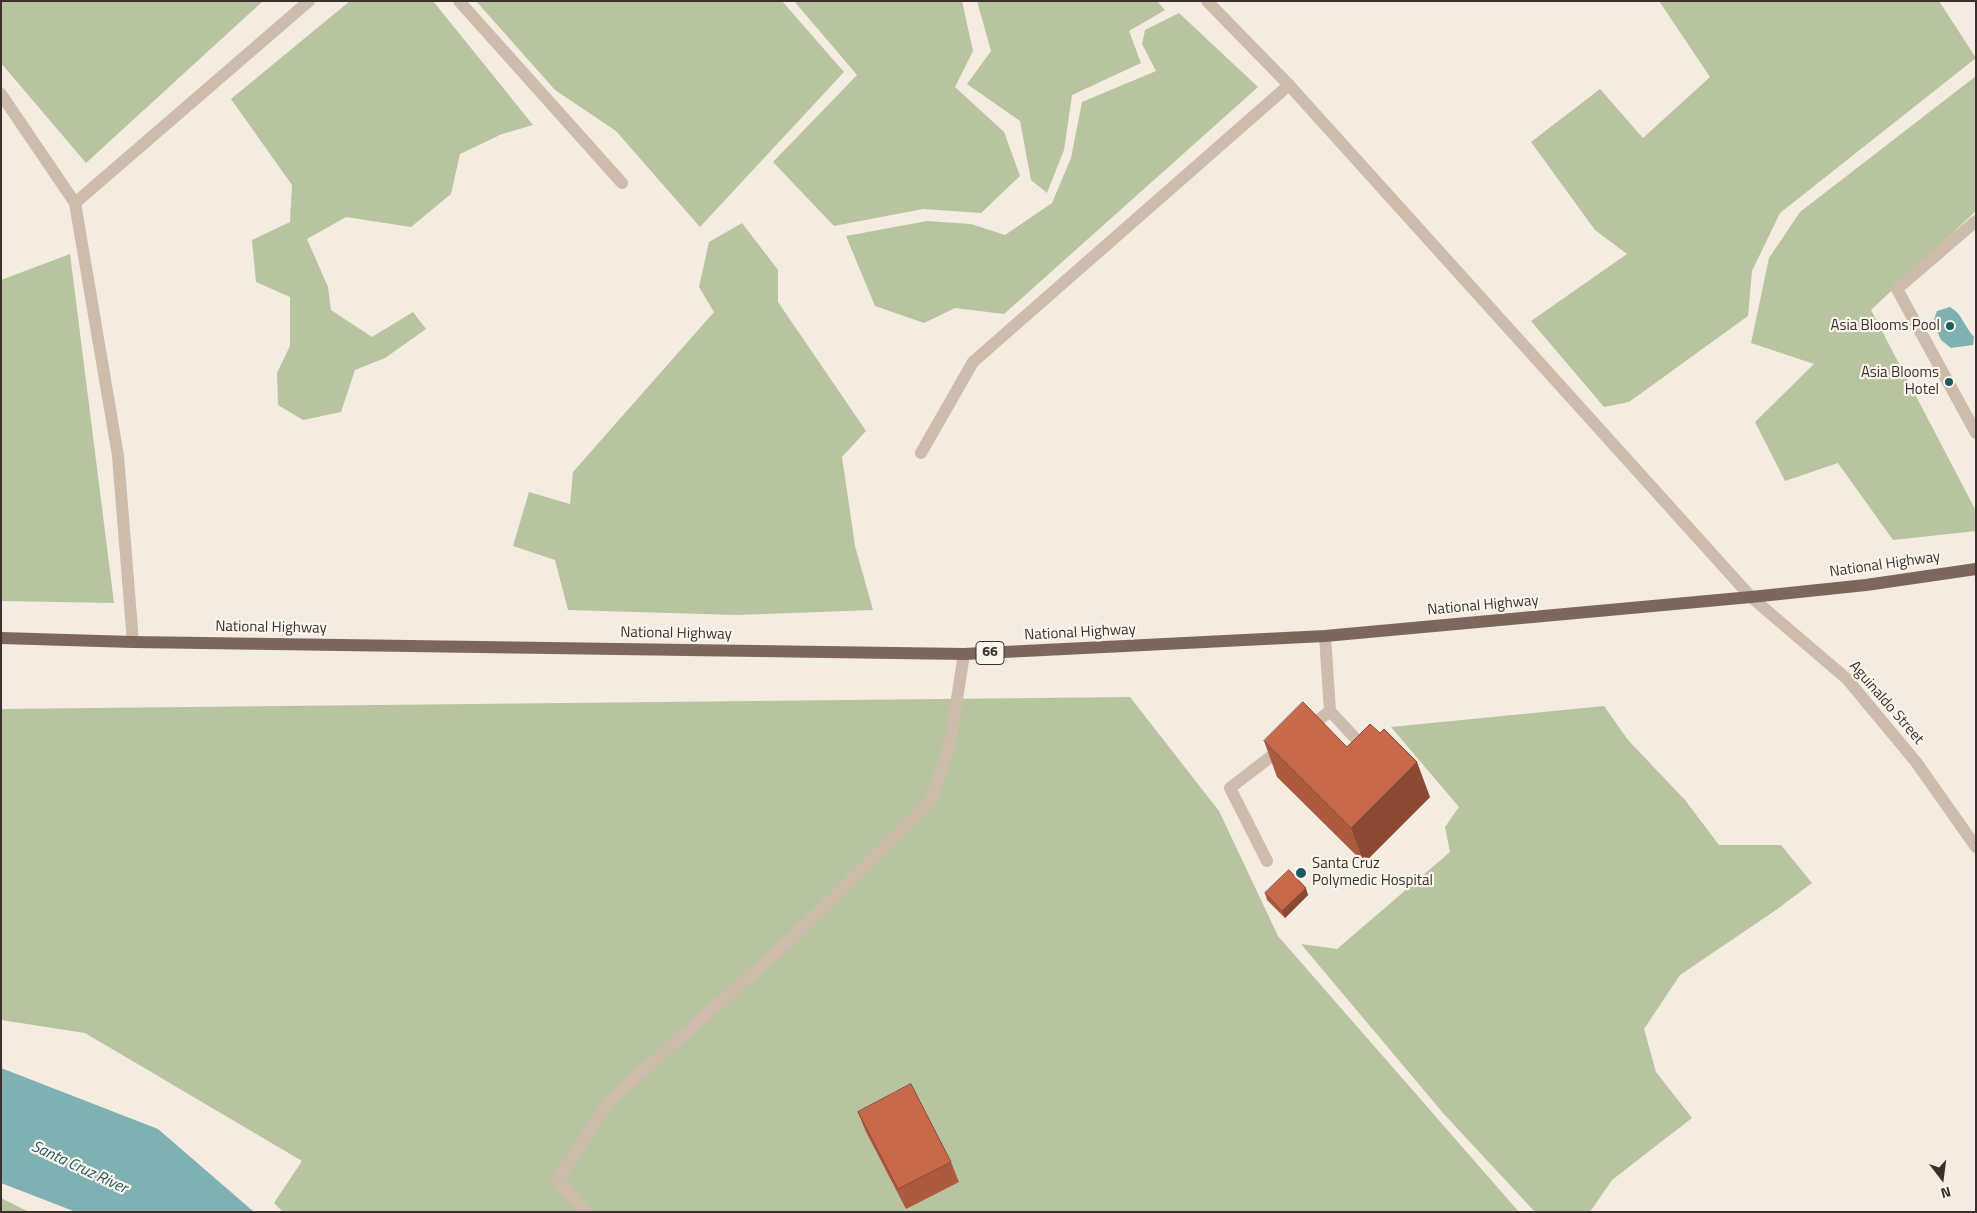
<!DOCTYPE html>
<style>
body{margin:0}
#map{position:relative;width:1977px;height:1213px;overflow:hidden;background:#f4ebe1;font-family:"Titillium Web",sans-serif}
canvas{display:block}
.frame{position:absolute;inset:0;border:2px solid #3b302b;pointer-events:none}
.north{position:absolute;left:1917px;top:1153px;width:50px;height:50px;-webkit-text-stroke:4px #fbf5ee;paint-order:stroke;rotate:165deg;font-size:14px;font-weight:700;line-height:20px;text-align:center;color:#3b302b}
.north::after{content:'';display:block;margin:auto;width:18px;height:22px;background:#3b302b;clip-path:polygon(50% 0,100% 100%,50% 72%,0 100%)}
</style>
<div id="map">
<canvas width="1977" height="1213"></canvas>
<div class="frame"></div>
<div class="north">N</div>
</div>
<script>
const context = document.querySelector('canvas').getContext('2d');
context.lineJoin = 'round';
function paint(path, color) {
  context.fillStyle = color;
  context.fill(path, 'evenodd');
}
function stroke(path, color, width, dash) {
  context.strokeStyle = color;
  context.lineWidth = width;
  context.lineCap = dash ? 'butt' : 'round';
  context.setLineDash(dash || []);
  context.stroke(path);
}
function drawText(font, color, halo, rows, align = 'center') {
  context.font = font + ' "Titillium Web",sans-serif';
  context.lineWidth = 4.5;
  context.setLineDash([]);
  context.textBaseline = 'middle';
  context.strokeStyle = halo;
  context.fillStyle = color;
  for (const [text, x, y, turn = 0] of rows) {
    context.save();
    context.translate(x, y);
    context.rotate((+turn || 0) * Math.PI / 180);
    context.textAlign = isNaN(turn) ? turn : align;
    if (halo) context.strokeText(text, 0, 0);
    context.fillText(text, 0, 0);
    context.restore();
  }
}
const green = new Path2D(`
 M1,1h262l-177,162 -85,-100z
 M350,1h83l100,124 -31,9 -42,20 -9,40 -40,33 -65,-10 -39,22 21,48 3,23 41,27 41,-25 13,17 -41,29 -30,12 -14,42 -38,8 -25,-15 -1,-32 13,-27v-49l-34,-15 -4,-42 38,-18 2,-37 -61,-86z
 M476,1h306l62,71 -144,155 -84,-96 -61,-41z
 M794,1h168l11,50 -18,36 49,45 16,44 -39,37 -58,-4 -89,17 -61,-64 84,-87z
 M977,1h180l8,9 -36,21 12,32 -69,32 -8,55 -17,43 -16,-13 -11,-59 -53,-37 24,-33z
 M1659,1h280l37,57 -196,155 -28,58 -4,45 -119,86 -25,5 -73,-86 96,-67 -32,-24 -64,-88 69,-53 43,49 67,-61z
 M1179,13l79,74 -254,227 -49,-6 -31,15 -49,-17 -29,-70 81,-15 44,3 34,11 47,-32 19,-45 11,-56 74,-31 -14,-27 3,-14z
 M1976,76v135l-105,99 105,201v20l-83,9 -55,-77 -53,18 -30,-59 59,-58 -63,-21 18,-85 31,-46z
 M742,223l36,47v32l88,129 -24,26 13,89 18,64 -136,5 -169,-5 -13,-50 -42,-14 16,-54 41,12 3,-32 141,-160 -15,-25 10,-45z
 M70,254l44,349 -113,-2v-321z
 M1130,697l89,114 59,125 241,276h-1236l-9,-9 28,-42 -217,-128 -84,-13v-311z
 M1604,706l24,34 57,60 34,45h62l31,38 -36,27 -96,65 -36,54 12,43 36,46 -80,62 -22,32h-55l-92,-99 -142,-169 36,5 113,-97 -5,-25 14,-20 -68,-80z
 M1,1198l28,14h-28z`);
const water = new Path2D(`
 M1950,307c12,6 15,21 24,30l-1,8 -22,3 -10,-8 -8,-18 4,-11z
 M1,1068l157,61 96,83h-178l-75,-29z`);
const service = new Path2D(`
 M1976,221l-79,68 79,144
 M1325,636l5,75
 M1306,730l24,-19 37,40
 M1267,861l-37,-73 52,-40
 M586,1212l-28,-32 52,-80 178,-158 143,-141 19,-57 14,-90`);
const minor = new Path2D(`
 M459,1l163,182
 M1,94l74,109
 M921,453l52,-91 316,-277
 M133,642l-15,-186 -43,-253 234,-202`);
const tertiary = new Path2D(`
 M1207,1l82,84 462,512 96,82 69,83 60,85`);
const primary = new Path2D(`
 M1,638l132,4 831,12 361,-18 426,-39 115,-12 110,-16`);
const wall = new Path2D(`
 M1264,741l83,6 83,50 -66,66 -87,-86z
 M1265,893l43,2 -23,23 -18,-18z
 M858,1112l93,50 8,20 -53,27 -40,-77z`);
const shadedWall = new Path2D(`
 M1417,762l13,35 -66,66 -13,-35z
 M1306,888l2,7 -23,23 -3,-7z`);
const building = new Path2D(`
 M1303,702l44,45 23,-23 10,9 4,-4 33,33 -66,66 -87,-87z
 M1289,870l17,18 -24,23 -17,-18z
 M911,1084l40,78 -53,27 -40,-77z`);
const markers = [
 [1950,326,5,"#1f5a5e"],
 [1949,382,5,"#1f5a5e"],
 [1301,873,6,"#1f5a5e"]
];
const shields = [
 [990,653,28]
];
const shieldNames = [
 ["66",990,653]
];
const poiNames = [
 ["Asia Blooms Pool",1940,326],
 ["Asia Blooms",1939,373],
 ["Hotel",1939,390],
 ["Santa Cruz",1312,864,"left"],
 ["Polymedic Hospital",1312,881,"left"]
];
const streetNames = [
 ["National Highway",1885,565,-8],
 ["National Highway",1483,606,-5],
 ["National Highway",271,628,1],
 ["National Highway",1080,633,-3],
 ["National Highway",676,634,1],
 ["Aguinaldo Street",1886,703,49]
];
const waterNames = [
 ["Santa Cruz River",79,1168,25]
];
paint(green, '#b8c4a0');
paint(water, '#7fb0b2');
stroke(service, '#cdbbac', 12);
stroke(minor, '#cdbbac', 12);
stroke(tertiary, '#cdbbac', 12);
stroke(primary, '#7d675c', 12);
paint(wall, '#ac5a40');
paint(shadedWall, '#8c4a34');
paint(building, '#c8694b');
stroke(building, '#8c4a34', 1);
for (const [x, y, r, color] of markers) {
  const dot = new Path2D();
  dot.arc(x, y, r, 0, 2 * Math.PI);
  context.fillStyle = color;
  context.fill(dot);
  stroke(dot, '#fbf5ee', 2);
}
for (const [x, y, w] of shields) {
  const box = new Path2D();
  box.roundRect(x - w / 2, y - 11.5, w, 23, 4);
  context.fillStyle = '#fbf5ee';
  context.fill(box);
  stroke(box, '#3b302b', 1);
}
drawText('bold 14px', '#3b302b', null, shieldNames);
drawText('15px', '#3b302b', '#fbf5ee', poiNames, 'right');
drawText('15px', '#3b302b', '#fbf5ee', streetNames);
drawText('italic 16px', '#1f5a5e', '#fbf5ee', waterNames);
</script>
